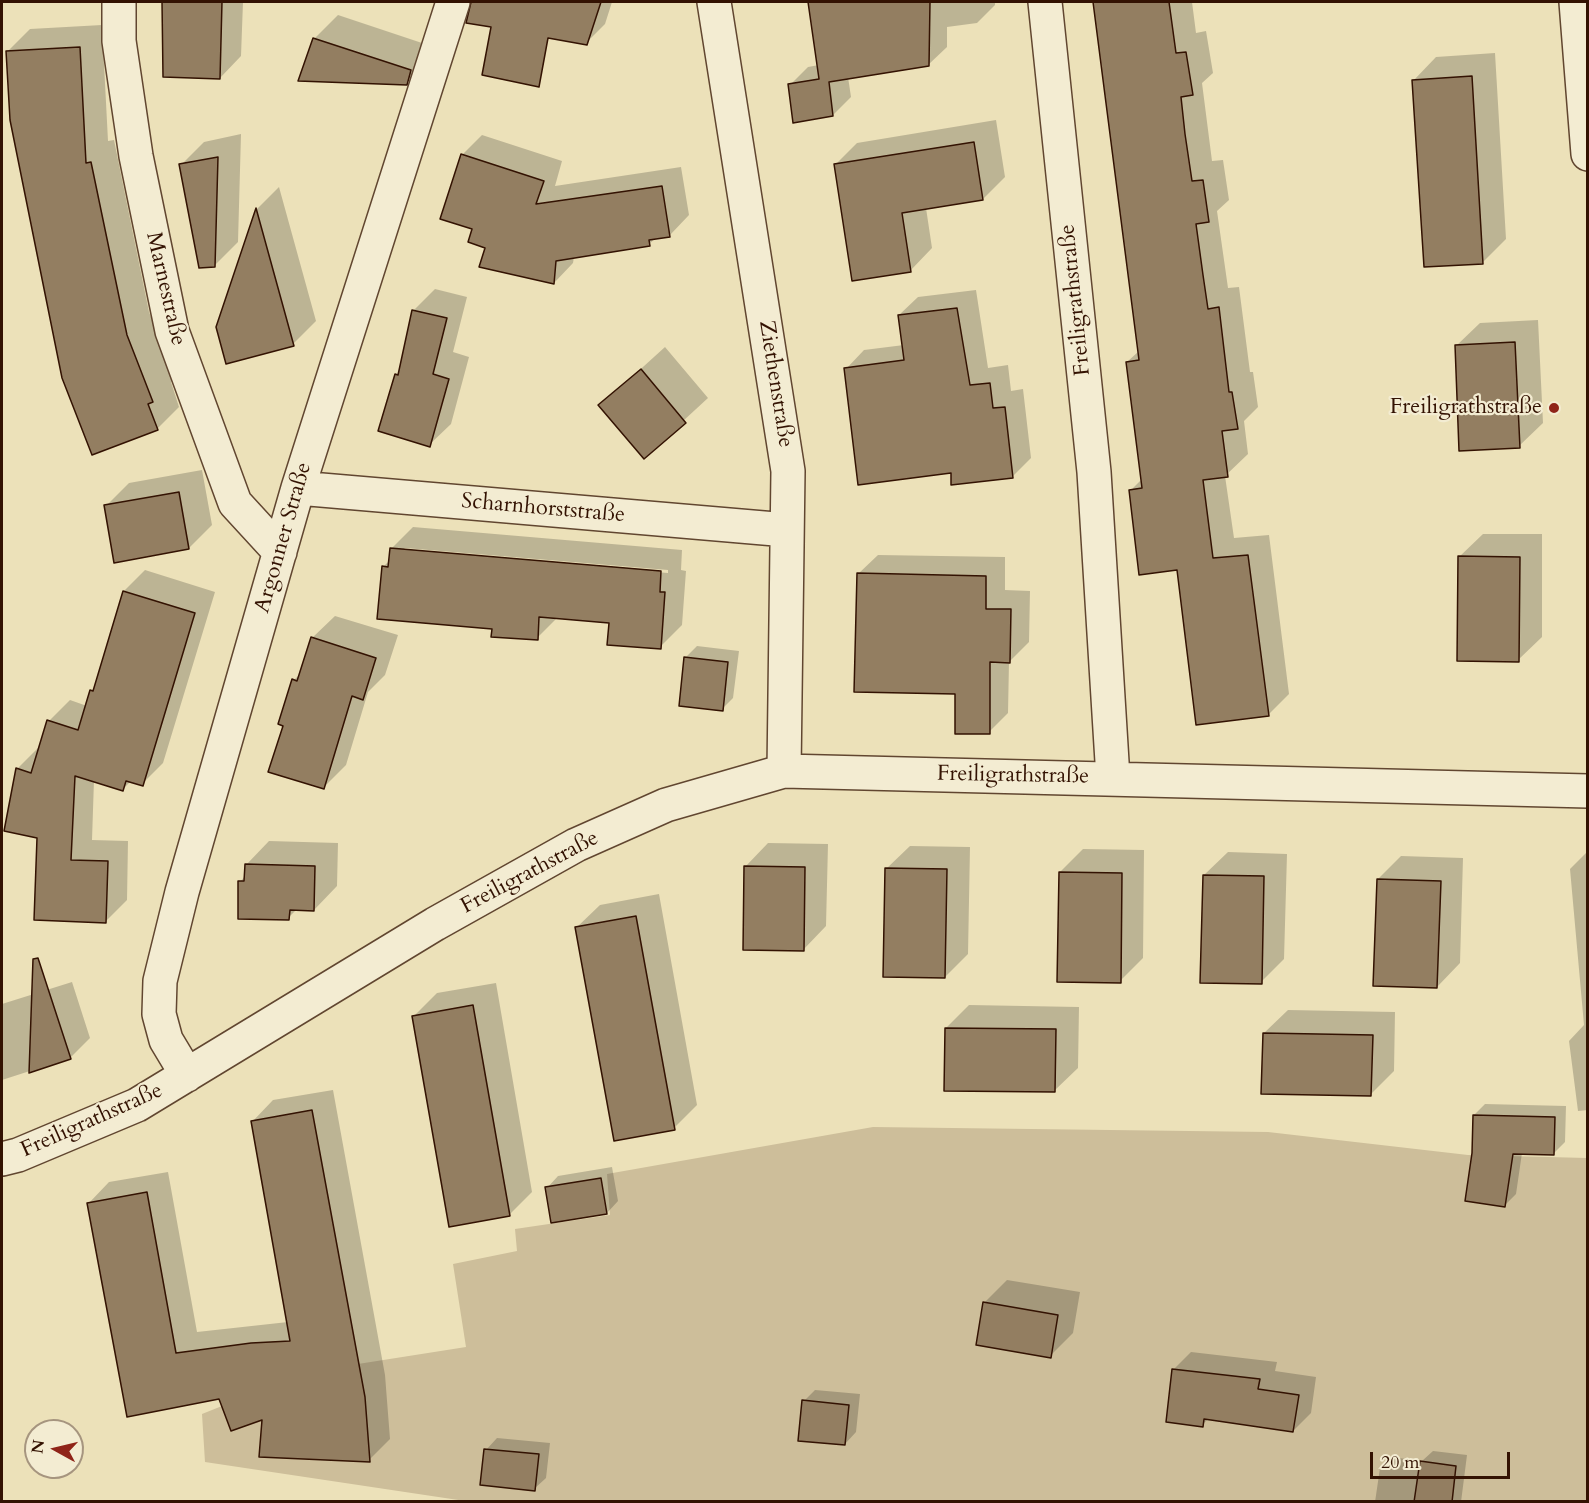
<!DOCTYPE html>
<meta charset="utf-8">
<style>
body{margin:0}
#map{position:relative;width:1589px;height:1503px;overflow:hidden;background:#ece1b9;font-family:Cardo,serif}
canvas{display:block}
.frame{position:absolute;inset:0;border:3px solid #331202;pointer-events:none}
.north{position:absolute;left:24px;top:1419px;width:60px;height:60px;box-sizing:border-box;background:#f3ecd2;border:2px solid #a6957f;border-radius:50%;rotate:278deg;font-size:16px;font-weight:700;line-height:24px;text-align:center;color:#331202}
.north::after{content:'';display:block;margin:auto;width:21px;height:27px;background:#8f2418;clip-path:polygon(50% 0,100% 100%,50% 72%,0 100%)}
.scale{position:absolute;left:1370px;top:1452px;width:140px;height:27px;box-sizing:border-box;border:3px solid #331202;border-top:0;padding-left:8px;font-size:18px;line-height:21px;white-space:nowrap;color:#331202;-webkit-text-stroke:4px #f3ecd2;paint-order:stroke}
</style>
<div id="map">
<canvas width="1589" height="1503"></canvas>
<div class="frame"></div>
<div class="north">N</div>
<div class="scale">20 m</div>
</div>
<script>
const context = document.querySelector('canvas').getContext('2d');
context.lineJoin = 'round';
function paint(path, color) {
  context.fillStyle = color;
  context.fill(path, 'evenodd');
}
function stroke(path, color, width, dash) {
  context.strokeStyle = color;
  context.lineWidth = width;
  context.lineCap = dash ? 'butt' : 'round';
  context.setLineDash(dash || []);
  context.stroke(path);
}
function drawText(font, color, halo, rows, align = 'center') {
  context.font = font + ' Cardo,serif';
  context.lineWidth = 4.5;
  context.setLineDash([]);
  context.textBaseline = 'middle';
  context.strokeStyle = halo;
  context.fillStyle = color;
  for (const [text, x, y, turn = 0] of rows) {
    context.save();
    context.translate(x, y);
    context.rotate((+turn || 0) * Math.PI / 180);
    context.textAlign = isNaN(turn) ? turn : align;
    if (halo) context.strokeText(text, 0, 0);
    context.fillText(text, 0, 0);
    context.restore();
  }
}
const green = new Path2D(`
 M873,1127l395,5 200,23 119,3v343h-1122l-260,-39 -3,-48 105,-42 159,-25 -13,-83 64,-13 -2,-22 95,-14 -3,-41z`);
const shadow = new Path2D(`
 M164,2h79l-2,54 -21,22 -58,-33z
 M539,2h73l-7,22 -19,19 -50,-9z
 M811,2h184v3l-18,18 -30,4v20l-19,18 -80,12 3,20 -18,18 -43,-30 18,-18 11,-2z
 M1095,2h97l4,31 10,-2 7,42 -11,10 10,78 11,-1 6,40 -12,11 11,77 11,-1 11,85h3l5,35 -14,14 4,33 -23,22 9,62 35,-3 20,159 -21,21 -138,-224 12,-12 -15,-117 12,-11z
 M338,15l96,32 -4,13 -24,23 -92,-44z
 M102,25l6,116 6,-1 35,172 26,66 -4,4 8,25 -22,22 -150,-377 23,-23z
 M1495,53l11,186 -23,23 -70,-181 23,-24z
 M996,120l9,57 -22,22 -57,9 6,40 -22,23 -75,-106 22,-22z
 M241,134l-3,108 -23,23 -34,-100 23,-23z
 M482,135l80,26 -7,25 126,-19 8,48 -19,20 -14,3 -7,6 -75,13 -1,6 -19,20 -67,-36 -13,-19 -12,-73z
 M279,187l37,134 -23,23 -76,-17 40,-118z
 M435,289l32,8 -14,55 16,5 -18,67 -22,21 -33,-70 5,-5 13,-60z
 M976,290l12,78 20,-3 3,26 12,-2 8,69 -18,18 -61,-4 -106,-103 18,-19 40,-5 -5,-30 19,-18z
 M1538,320l5,103 -24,23 -63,-100 24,-23z
 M665,347l43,51 -64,59 -44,-51z
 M202,470l10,55 -23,23 -83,-42 23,-23z
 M413,527l269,23 -1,20 5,1 -4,54 -22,22 -50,-25 -52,-5 -21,21 -43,-11 -111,-60 7,-7 1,-11zM405,548l263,22v3l-266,-22z
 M1483,534h59v103l-24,23 -59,-103z
 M878,555l127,2v33l25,1 -1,51 -20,20 -1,51 -19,19 -131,-158z
 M145,570l70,22 -52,171 -21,21 -11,-3 -8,8 -29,-9 -2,60 36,1 -1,59 -21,21 -68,-84 -21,-68 21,-21 2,1 9,-28 21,-21 17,6 4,-15 5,-5 28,-95z
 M335,616l63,19 -13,40 -17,17 -22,73 -23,23 -39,-63 10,-45 7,-7 11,-35z
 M697,646l42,5 -6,47 -11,11 -37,-51z
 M269,841l69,2 -1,43 -23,24 -17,-1 -9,9 -48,-36 6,-7v-10z
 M768,843l60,1 -2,82 -23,24 -58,-83z
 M910,846l60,1 -2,107 -23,23 -59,-108z
 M1083,849l61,1 -1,108 -23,23 -60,-109z
 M1588,851v259l-10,1 -9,-70 15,-16 -14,-156z
 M1228,852l59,2 -3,105 -23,23 -57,-107z
 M1401,856l62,2 -3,105 -23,24 -59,-108z
 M659,894l38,211 -23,23 -98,-200 24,-23z
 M72,982l18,56 -20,20 -68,22v-76z
 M496,983l36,209 -23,23 -95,-199 23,-23z
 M969,1005l110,2 -1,61 -24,23 -108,-63z
 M1288,1010l107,2 -1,59 -23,23 -107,-61z
 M333,1090l52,285 5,64 -21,21 -106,-42 -43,-21 -92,18 -40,-211 21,-22 59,-10 29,160 91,-10 -36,-200 21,-22z
 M1485,1104l81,2 -1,36 -11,11h-32l-6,41 -12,12 -31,-52 1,-39z
 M612,1167l6,34 -11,12 -60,-25 11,-12z
 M1007,1280l73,12 -7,41 -23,23 -66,-53z
 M1191,1352l86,10 -2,9 41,6 -5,36 -18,18 -84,-13 -7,7 -29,-55z
 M815,1390l45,4 -4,38 -11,12 -41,-43z
 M497,1438l53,5 -4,35 -12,11 -48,-39z
 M1433,1451l34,4 -6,47h-86l5,-34 11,-11 31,4z`);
const building = new Path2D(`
 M162,2h60l-2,77 -57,-2z
 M471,2h130l-14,43 -39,-7 -9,49 -57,-12 9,-48 -25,-4z
 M808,2h122l-1,64 -100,16 4,34 -40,7 -5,-39 31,-5z
 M1093,2h76l7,51 10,-1 7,43 -12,2 4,37 7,47 11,-1 6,42 -13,2 7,51 5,34 11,-2 10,85h3l6,37 -16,2 6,46 -25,3 10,78 35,-3 21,161 -73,9 -19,-155 -38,5 -10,-85 13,-2 -16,-126 13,-2z
 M313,38l98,32 -4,15 -109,-4z
 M80,47l6,116 5,-1 36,173 26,67 -5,2 10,26 -66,25 -30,-77 -52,-258 -4,-69z
 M1472,76l11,188 -59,3 -12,-187z
 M974,142l9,58 -81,13 9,59 -59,9 -18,-117z
 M461,154l83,27 -8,23 126,-18 8,51 -21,3 1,6 -94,15 -2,23 -75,-17 6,-19 -17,-6 4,-13 -32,-10z
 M218,157l-3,110 -16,1 -20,-104z
 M256,208l38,138 -68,18 -10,-37z
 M957,308l13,77 20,-2 3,25 12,-1 8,71 -62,7v-12l-93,12 -14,-117 60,-8 -6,-45z
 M412,310l35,8 -14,56 16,5 -19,68 -52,-16 17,-57 3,1z
 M1515,342l5,106 -61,3 -4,-106z
 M641,369l45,54 -42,36 -46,-54z
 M179,492l10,57 -75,14 -10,-58z
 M390,548l271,23 -1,21h5l-4,57 -54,-4 2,-22 -70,-6 -1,23 -47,-3 1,-8 -115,-10 5,-53 6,1z
 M1458,556l62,1 -1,105 -62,-1z
 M857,573l129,3v33h25l-1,54 -20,-1v72h-35v-40l-101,-2z
 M123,591l72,22 -52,173 -17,-5 -3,10 -48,-15 -4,84 37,1 -2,62 -72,-3 3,-82 -33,-7 12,-63 15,5 16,-53 31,10 12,-40 3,1z
 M311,637l65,21 -13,42 -11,-4 -28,93 -56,-17 15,-46 -5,-2 14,-45 5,2z
 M684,657l44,5 -5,49 -44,-5z
 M245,864l70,2 -1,45 -24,-1 -1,10 -51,-1v-38h6z
 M744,866l61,1 -1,84 -61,-1z
 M885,868l62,1 -2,109 -62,-1z
 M1059,872l63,1 -1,110 -64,-1z
 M1203,875l61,1 -2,108 -62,-1z
 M1377,879l64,2 -4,107 -64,-2z
 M636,916l39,214 -61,11 -39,-214z
 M38,958l33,101 -42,14 4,-114z
 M473,1005l37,211 -61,11 -37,-211z
 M945,1028l111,1 -1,63 -111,-1z
 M1263,1033l110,2 -2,61 -110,-2z
 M312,1110l53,287 5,65 -111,-5 3,-37 -31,11 -12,-32 -92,18 -40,-214 60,-11 29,161 75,-10 39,-2 -39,-220z
 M1473,1115l82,2 -1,38 -41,-1 -8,53 -40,-6 7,-48z
 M601,1178l6,36 -56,9 -6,-36z
 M983,1302l75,13 -7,43 -75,-13z
 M1172,1369l88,10 -2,10 41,6 -6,37 -89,-13 -1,8 -37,-5z
 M802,1400l47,5 -4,40 -47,-4z
 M484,1449l55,5 -4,37 -55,-6z
 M1420,1461l36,5 -4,36h-38z`);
const minor = new Path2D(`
 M119,2v39l17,115 36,175 63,172 45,49
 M714,2l74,469 -4,300
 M1045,2l49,470 19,306
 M1576,2l12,152
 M298,488l489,42
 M187,1075l-21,-35 -7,-26 1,-33 22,-89 116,-404 155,-486
 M2,1159l16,-4 119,-50 298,-181 141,-79 90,-40 118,-34 804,20`);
const markers = [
 [1554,408,6,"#8f2418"]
];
const streetNames = [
 ["Marnestraße",165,289,77],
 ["Freiligrathstraße",1076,300,-96],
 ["Ziethenstraße",775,384,81],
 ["Scharnhorststraße",543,509,5],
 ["Argonner Straße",284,538,-74],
 ["Freiligrathstraße",1013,776,1],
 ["Freiligrathstraße",530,873,-28],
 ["Freiligrathstraße",92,1121,-24]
];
const poiNames = [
 ["Freiligrathstraße",1542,408]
];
paint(green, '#cdbe9a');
paint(shadow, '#0003');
paint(building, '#937e61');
stroke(building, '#331202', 1.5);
stroke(minor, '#614630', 36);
stroke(minor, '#f3ecd2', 33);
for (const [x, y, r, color] of markers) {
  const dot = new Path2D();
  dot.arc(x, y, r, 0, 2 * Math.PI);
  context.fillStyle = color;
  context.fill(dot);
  stroke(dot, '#f3ecd2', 2);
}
drawText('22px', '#331202', '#f3ecd2', streetNames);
drawText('22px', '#331202', '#f3ecd2', poiNames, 'right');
</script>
